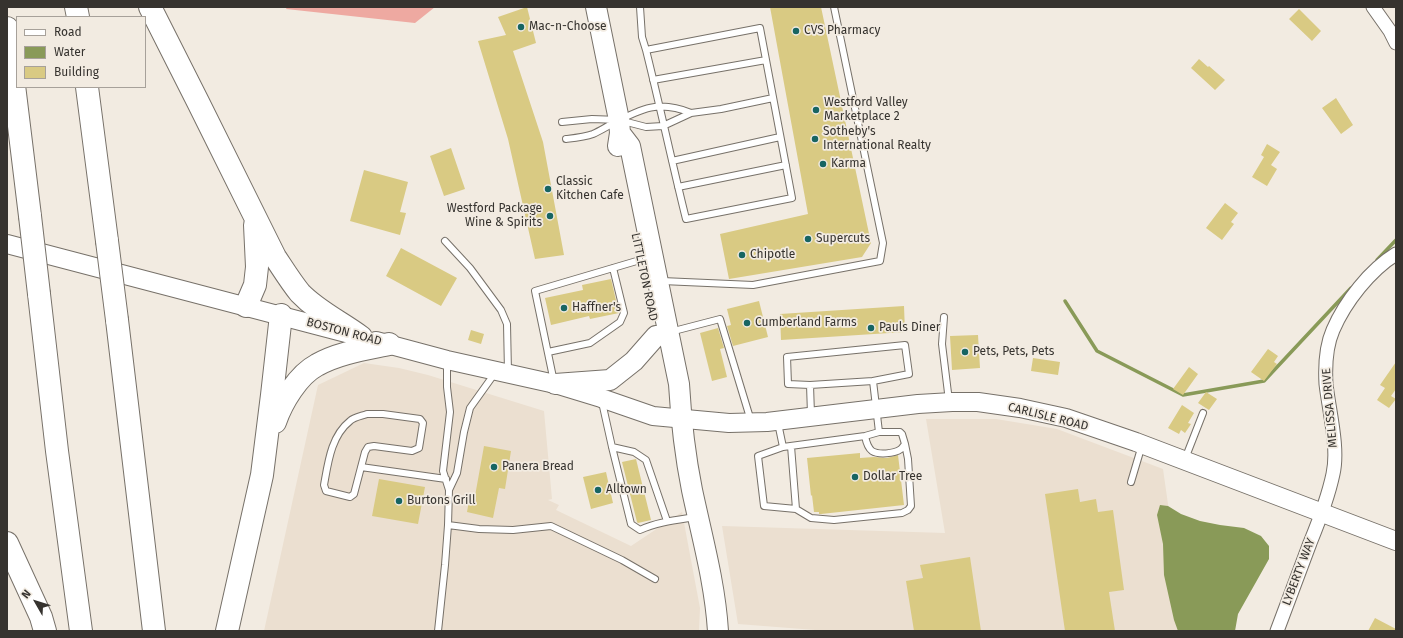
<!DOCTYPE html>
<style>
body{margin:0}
#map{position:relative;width:1403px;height:638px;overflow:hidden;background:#f2ebe1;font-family:"Fira Sans",sans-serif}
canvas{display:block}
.frame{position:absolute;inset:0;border:8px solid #36332f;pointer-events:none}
.legend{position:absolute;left:16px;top:16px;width:130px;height:72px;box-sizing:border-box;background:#f2ebe1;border:1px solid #a7a19a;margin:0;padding:5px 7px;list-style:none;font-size:12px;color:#36332f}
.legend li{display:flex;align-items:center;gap:8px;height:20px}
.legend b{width:20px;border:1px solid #a7a19a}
.north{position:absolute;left:16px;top:582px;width:40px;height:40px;-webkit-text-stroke:3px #f2ebe1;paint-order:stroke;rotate:309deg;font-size:11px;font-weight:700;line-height:16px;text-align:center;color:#36332f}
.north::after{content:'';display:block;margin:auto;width:14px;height:18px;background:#36332f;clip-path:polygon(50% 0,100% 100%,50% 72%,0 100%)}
</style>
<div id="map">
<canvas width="1403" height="638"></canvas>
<div class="frame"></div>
<ul class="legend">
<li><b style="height:5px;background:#fff"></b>Road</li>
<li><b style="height:11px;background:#899a58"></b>Water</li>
<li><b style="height:11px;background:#d9ca83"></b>Building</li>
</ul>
<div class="north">N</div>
</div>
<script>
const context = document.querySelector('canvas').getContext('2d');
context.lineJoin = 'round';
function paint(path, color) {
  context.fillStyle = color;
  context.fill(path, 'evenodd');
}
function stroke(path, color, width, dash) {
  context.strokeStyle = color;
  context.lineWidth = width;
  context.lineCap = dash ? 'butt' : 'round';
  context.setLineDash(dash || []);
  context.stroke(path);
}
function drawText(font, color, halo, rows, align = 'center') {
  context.font = font + ' "Fira Sans",sans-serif';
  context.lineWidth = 3.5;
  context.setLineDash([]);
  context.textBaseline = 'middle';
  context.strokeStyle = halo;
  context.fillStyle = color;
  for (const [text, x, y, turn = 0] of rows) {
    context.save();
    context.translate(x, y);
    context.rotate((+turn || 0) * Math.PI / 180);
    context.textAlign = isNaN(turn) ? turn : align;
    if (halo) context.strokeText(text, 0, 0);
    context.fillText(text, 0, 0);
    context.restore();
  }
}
const built = new Path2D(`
 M364,363l35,5 29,7 116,36 8,88 -4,1 11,5 -3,5 75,36 51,-34 18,96 -1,23h-435l54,-246z
 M926,419h70l61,10 106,40 23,162h-358l-90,-7 -16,-98 223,7z`);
const green = new Path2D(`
 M287,7h148l-20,16 -129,-14z`);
const water = new Path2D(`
 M1160,505l8,1 13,8 19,7 20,4 24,3 17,8 8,10v13l-31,55 -3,17h-57l-4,-11 -10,-45 -1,-31 -6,-29z`);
const stream = new Path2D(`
 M1377,260l19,-20
 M1065,301l32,50 86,44 81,-14 87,-93`);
const building = new Path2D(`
 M527,7l9,36 -23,8 30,91 21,113 -29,4 -27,-120 -30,-98 28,-6 -8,-18z
 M770,7h51l50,236 -9,14 -133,22 -9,-45 88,-20z
 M1299,9l22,22 -9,10 -23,-22z
 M1199,59l9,8 1,-1 16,14 -10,10 -24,-22z
 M1336,98l17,27 -12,9 -19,-26z
 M1267,144l13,8 -9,13 6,4 -10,17 -15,-9 12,-20 -3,-2z
 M451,148l14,41 -21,7 -14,-40z
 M364,170l44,12 -8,30 6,1 -6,22 -50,-14z
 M1225,203l13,10 -7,9 3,2 -12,16 -16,-12z
 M401,248l56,30 -16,28 -55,-30z
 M611,279l8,34 -29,6 -1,-3 -38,9 -6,-27 38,-8 -1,-5z
 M759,301l9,36 -35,9 -6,-20 4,-1 -4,-16z
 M904,306l1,26 -124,8 -1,-26z
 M718,328l6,20 -4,1 7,28 -15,4 -12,-48z
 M471,330l13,4 -3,10 -13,-4z
 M978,335l2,33 -28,2 -2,-34z
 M1268,349l10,7 -4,6 3,2 -13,17 -13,-9z
 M1033,358l27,4 -2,13 -27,-4z
 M1396,362v27l-5,7 5,3 -7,9 -12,-8 8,-12 -5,-3z
 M1189,367l9,7 -15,21 -10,-6z
 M1206,392l11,7 -8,11 -11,-7z
 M1182,405l12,8 -6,10 3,1 -6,9 -4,-3 -2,4 -11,-6z
 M484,446l27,5 -6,38 -6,-1 -6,30 -26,-6 3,-17 5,1z
 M860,453v5l14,-1 13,1 11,-3 6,50 -83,9h-2v-2h-5l-2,-17 -1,1 -4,-38z
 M636,459l15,61 -13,3 -1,-1 -15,-60z
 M606,472l7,31 -22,6 -8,-32z
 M379,479l46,8 -7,37 -46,-8z
 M1078,489l2,13 16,-3 2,13 15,-2 11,80 -15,2 6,39h-50l-20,-137z
 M970,557l11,74h-67l-8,-50 17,-3 -3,-13z
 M1375,618l21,11v2h-28z`);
const lane = new Path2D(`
 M640,7l2,30 4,13
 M760,28l32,170 -106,21c-14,-56 -26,-113 -40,-169z
 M653,80l113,-20
 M562,122l30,-3 27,1 27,7 17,-1 28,-13 30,-4 52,-11
 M566,139c9,-1 19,-2 27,-5 7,-3 13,-7 19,-10 30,-16 47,-24 79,-11
 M672,161l108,-24
 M678,187l108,-22
 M445,241l25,27 31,42 6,14 1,48
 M662,281l91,4 127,-24 3,-18 -49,-236
 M944,317l-2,27 7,57
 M670,332l50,-13 31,102
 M548,352l42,-9 30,-21 4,-9 -11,-45
 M554,382l-19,-91 105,-31
 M810,385l63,-4
 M602,402l10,45 19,77 9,6c17,-8 37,-10 56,-13
 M367,414h16l37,5 3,4 -4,25 -7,3 -38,-5 -6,1 -3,5 -11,42 -4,3 -24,-6 -2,-6c4,-22 7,-49 26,-64 4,-4 12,-5 17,-7z
 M778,423l5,24 82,-11 14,-4 -6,-51 36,-7 -4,-29 -118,12 1,27 22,1 1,29
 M865,436c1,5 2,11 7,15 6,4 22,3 29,-2 0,0 4,-5 4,-5l-3,-10 -2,-2h-21
 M612,447l22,5 12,8 21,61
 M783,447l-25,9 6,50 32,3 -5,-63
 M1185,459l18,-46
 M361,467l85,12
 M1131,482l11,-37
 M449,490l8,-17 7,-41 6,-24 25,-35
 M796,509l15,9 23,2 68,-7 6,-3 3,-4 -3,-47 -3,-15
 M448,525l31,4 34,1 38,-4 71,34 33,19
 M438,631l7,-66 3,-40 1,-35 -6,-19 7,-59 -3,-25v-25`);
const street = new Path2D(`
 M1373,7l17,24 6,12
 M1277,631c11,-29 22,-59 33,-88 9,-22 18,-45 23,-69 6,-26 -4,-63 -7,-90 -1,-18 0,-38 7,-54 12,-28 37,-60 63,-76`);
const secondary = new Path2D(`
 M7,244l343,90
 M376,341l71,19 108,24 46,14 52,18 76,7 38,-1 151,-18 34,-2h26l42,6 46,10 70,24 260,99`);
const primary = new Path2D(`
 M596,7l23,113 1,13 -2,13
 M620,133l10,13 49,238c2,35 6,71 13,106 10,47 23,93 26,141
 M555,384l55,-4 24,-19 22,-25`);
const highway = new Path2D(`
 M76,7l2,10
 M150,7l48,95 77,155c8,12 16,25 25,36 17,18 41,29 61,44
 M7,28l23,188
 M87,87l20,154
 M39,294l18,157 24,180
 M246,306l9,-21 2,-18 -2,-42
 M117,320l37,311
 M275,422c7,-20 23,-47 42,-57 21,-12 48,-16 72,-21
 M7,543l34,74 4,14
 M227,631l35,-156 10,-80 9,-80`);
const highwayBridge = new Path2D(`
 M30,216l9,78
 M107,241l10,79`);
const markers = [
 [521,27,4,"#176562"],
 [796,31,4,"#176562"],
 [816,110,4,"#176562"],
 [815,139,4,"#176562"],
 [823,164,4,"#176562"],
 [548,189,4,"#176562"],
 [550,216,4,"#176562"],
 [808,239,4,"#176562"],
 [742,255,4,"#176562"],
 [564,308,4,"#176562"],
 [747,323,4,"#176562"],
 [871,328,4,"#176562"],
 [965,352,4,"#176562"],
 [494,467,4,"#176562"],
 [855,477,4,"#176562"],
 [598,490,4,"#176562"],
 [399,501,4,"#176562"]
];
const poiNames = [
 ["Mac-n-Choose",529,27],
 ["CVS Pharmacy",804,31],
 ["Westford Valley",824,103],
 ["Marketplace 2",824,117],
 ["Sotheby's",823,132],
 ["International Realty",823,146],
 ["Karma",831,164],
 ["Classic",556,182],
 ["Kitchen Cafe",556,196],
 ["Westford Package",542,209,"right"],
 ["Wine & Spirits",542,223,"right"],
 ["Supercuts",816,239],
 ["Chipotle",750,255],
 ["Haffner's",572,308],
 ["Cumberland Farms",755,323],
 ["Pauls Diner",879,328],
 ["Pets, Pets, Pets",973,352],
 ["Panera Bread",502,467],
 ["Dollar Tree",863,477],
 ["Alltown",606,490],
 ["Burtons Grill",407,501]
];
const streetNames = [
 ["LITTLETON ROAD",644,277,78],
 ["BOSTON ROAD",344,332,15],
 ["MELISSA DRIVE",1330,408,-95],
 ["CARLISLE ROAD",1048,417,14],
 ["LYBERTY WAY",1299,572,-69]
];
paint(built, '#ebdfd0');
paint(green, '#eea9a1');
paint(water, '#899a58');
stroke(stream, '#899a58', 3.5);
paint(building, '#d9ca83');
stroke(lane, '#777169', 8);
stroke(street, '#777169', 15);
stroke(secondary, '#777169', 20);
stroke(primary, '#777169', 22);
stroke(highway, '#777169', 24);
stroke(lane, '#fff', 6);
stroke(street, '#fff', 13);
stroke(secondary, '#fff', 18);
stroke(primary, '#fff', 20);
stroke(highway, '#fff', 22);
stroke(highwayBridge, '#777169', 24, []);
stroke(highwayBridge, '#fff', 22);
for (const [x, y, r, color] of markers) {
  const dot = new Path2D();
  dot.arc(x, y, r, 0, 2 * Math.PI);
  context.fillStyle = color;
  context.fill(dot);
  stroke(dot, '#f2ebe1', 1.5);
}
drawText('12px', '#36332f', '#f2ebe1', poiNames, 'left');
drawText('12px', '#36332f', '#f2ebe1', streetNames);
</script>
